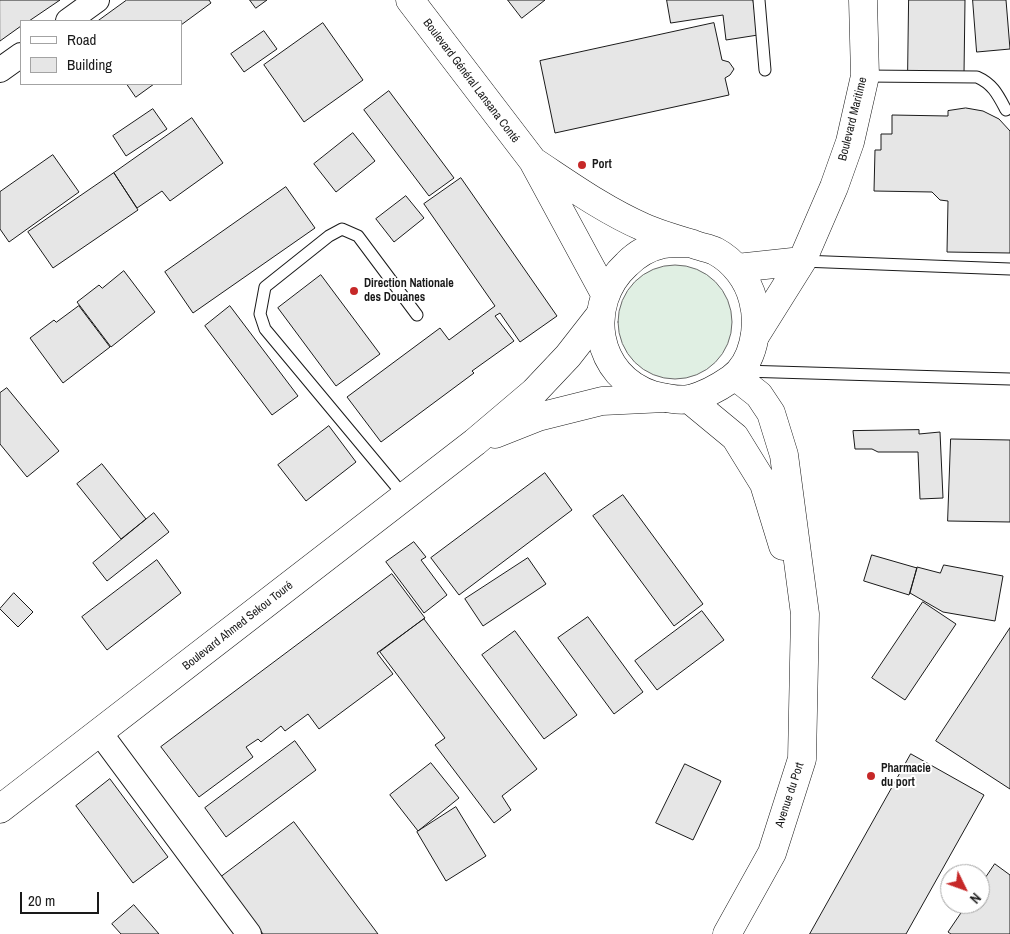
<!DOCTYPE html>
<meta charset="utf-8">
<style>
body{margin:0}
#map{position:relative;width:1010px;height:934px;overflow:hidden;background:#fff;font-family:"Archivo Narrow",sans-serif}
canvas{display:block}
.legend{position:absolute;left:20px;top:20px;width:162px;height:65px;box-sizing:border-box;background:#fff;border:1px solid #a3a3a3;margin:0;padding:6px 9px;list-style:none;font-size:15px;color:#1a1a1a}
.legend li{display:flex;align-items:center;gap:10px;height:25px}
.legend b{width:25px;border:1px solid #a3a3a3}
.north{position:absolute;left:940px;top:864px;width:50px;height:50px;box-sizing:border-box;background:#fff;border:1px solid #a3a3a3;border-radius:50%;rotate:132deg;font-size:14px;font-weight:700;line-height:20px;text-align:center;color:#1a1a1a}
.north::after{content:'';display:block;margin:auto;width:18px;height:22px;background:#c62828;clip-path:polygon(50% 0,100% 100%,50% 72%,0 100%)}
.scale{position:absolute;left:20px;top:892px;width:79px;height:22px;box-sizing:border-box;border:2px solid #1a1a1a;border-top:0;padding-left:6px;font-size:15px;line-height:18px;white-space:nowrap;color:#1a1a1a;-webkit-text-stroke:4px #fff;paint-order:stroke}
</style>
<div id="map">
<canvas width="1010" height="934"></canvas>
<ul class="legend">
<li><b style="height:6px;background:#fff"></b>Road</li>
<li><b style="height:14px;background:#e6e6e6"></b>Building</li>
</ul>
<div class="north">N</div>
<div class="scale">20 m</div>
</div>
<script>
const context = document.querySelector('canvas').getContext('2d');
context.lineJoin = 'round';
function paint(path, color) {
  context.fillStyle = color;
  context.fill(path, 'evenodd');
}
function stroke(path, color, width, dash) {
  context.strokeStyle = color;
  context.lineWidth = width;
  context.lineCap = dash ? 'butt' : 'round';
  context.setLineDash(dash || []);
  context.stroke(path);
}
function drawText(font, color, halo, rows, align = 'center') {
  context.font = font + ' "Archivo Narrow",sans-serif';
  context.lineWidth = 4;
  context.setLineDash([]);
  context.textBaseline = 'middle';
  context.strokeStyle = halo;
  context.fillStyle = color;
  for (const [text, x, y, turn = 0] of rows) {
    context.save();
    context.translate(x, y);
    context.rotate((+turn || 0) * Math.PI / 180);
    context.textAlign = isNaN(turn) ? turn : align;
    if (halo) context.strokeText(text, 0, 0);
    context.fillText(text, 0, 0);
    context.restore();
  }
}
const green = new Path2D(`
 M618 322a57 57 0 1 1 114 0a57 57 0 1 1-114 0Z`);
const building = new Path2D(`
 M0,0h60l-31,21h-8v5l-21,15z
 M127,0h82l2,3 -30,22v-4h-83z
 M250,0h17l-11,8z
 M508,0h37l-23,18z
 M667,0h86l5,35 -32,5 -3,-25 -52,8z
 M909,0h56l-1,74h-56z
 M973,0h33l4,49 -33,3z
 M323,23l40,57 -59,42 -40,-57z
 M714,23l8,37 7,2 5,7 -4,6 -5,3 4,17 -174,38 -15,-72z
 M264,31l13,18 -33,23 -13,-18z
 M127,84h27l-18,13z
 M389,91l65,87 -25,18 -65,-86z
 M966,108l17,3 16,8 11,12v122l-63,-1 1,-51 -8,-1 -8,-8 -58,-1 1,-41h6v-16h11v-19l56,1v-5z
 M153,109l14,20 -41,27 -13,-20z
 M192,118l31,45 -53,38 -8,-10 -25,17 -23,-35z
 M353,133l22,28 -39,31 -22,-28z
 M53,155l26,37 -70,50 -9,-13v-37z
 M114,173l24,37 -85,58 -25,-36z
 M461,178l96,138 -37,26 -20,-29 -5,3 19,25 -42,30 2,2 -93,69 -34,-45 93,-69 9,12 46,-34 -71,-102z
 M286,187l29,41 -122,85 -28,-41z
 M406,196l18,22 -30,24 -18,-23z
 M124,271l31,41 -44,35 -34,-45 22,-17 3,3z
 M321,275l59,79 -44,32 -58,-78z
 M79,306l31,41 -47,36 -33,-45 24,-18 2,2z
 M230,306l68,90 -26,19 -67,-89z
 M7,388l52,63 -32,26 -27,-33v-51z
 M329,426l27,36 -50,39 -28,-36z
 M919,430v4l21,-2 3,66 -23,1 -2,-47h-40l-6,-3h-17l-2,-18z
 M951,439l59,1v82l-62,-1z
 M102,464l44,55 -25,20 -44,-55z
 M545,473l27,37 -113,85 -28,-37z
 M623,495l80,109 -29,22 -81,-110z
 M154,513l15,19 -62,49 -14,-18z
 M414,542l12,15 -5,3 26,35 -23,18 -38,-51z
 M872,555l45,13 -8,27 -45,-14z
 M528,558l18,26 -63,42 -18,-27z
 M157,560l24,33 -74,57 -25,-33z
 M944,565l59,11 -8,45 -52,-9 -33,-19 7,-26 23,6z
 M392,574l33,44 -48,35 16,21 -74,55 -11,-15 -23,17 -4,-5 -20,16 -3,-3 -12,8 7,10 -54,40 -38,-50z
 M14,593l19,19 -15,15 -18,-18z
 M923,602l33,22 -51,76 -33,-22z
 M702,611l22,29 -67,50 -22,-29z
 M588,617l55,75 -29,22 -56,-76z
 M424,619l113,150 -35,27 9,14 -17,13 -59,-78 10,-7 -65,-86z
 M1010,628v161l-74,-48z
 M515,631l62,84 -33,24 -62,-84z
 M295,741l21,29 -90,67 -21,-29z
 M911,754l73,41 -78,139h-96z
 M431,763l28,35 -41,33 -28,-36z
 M685,764l36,17 -28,59 -37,-17z
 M110,779l58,78 -35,26 -57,-77z
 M456,807l30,49 -40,25 -29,-49z
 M294,822l84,112h-115l-42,-57z
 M995,864l15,11v59h-59l-3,-2 19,-28h13v-18z
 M134,905l25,29h-38l-9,-10z`);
const lane = new Path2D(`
 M759,0l6,70
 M865,76l112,1c16,7 21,18 29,33
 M802,261l208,8
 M743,371l267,8
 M405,497l-140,-168 -5,-15 5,-27 64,-51 13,-7 16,7 59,79`);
const street = new Path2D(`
 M68,21l29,-21
 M0,70l21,-15
 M100,733l149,201`);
const secondary = new Path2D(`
 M737,268l65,-7
 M755,336l47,-75 32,-74 16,-45 15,-66 -2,-76
 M495,434l43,-17 64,-16 63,-3
 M0,809l475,-367 59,-50 34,-36 32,-41`);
const primary = new Path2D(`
 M410,0l123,161 72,133
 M533,161c35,23 71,49 110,66 16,7 33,12 50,17 7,3 15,4 22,7 19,10 33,29 38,49 7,26 1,63 -22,79 -13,9 -25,16 -41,20 -12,2 -25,-1 -37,-4 -58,-18 -70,-91 -26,-131 9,-9 22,-17 36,-20 8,-1 17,-1 26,-1
 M689,399l46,38 29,47 19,62
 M727,934l45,-81 30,-94 3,-145 -21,-159 -13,-42 -12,-18 -24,-19`);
const markers = [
 [582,165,5,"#c62828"],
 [354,291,5,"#c62828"],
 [871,776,5,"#c62828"]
];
const streetNames = [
 ["Boulevard Général Lansana Conté",471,81,53],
 ["Boulevard Maritime",853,119,-76],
 ["Boulevard Ahmed Sekou Touré",238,626,-38],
 ["Avenue du Port",790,795,-72]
];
const poiNames = [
 ["Port",592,165],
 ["Direction Nationale",364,284],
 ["des Douanes",364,298],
 ["Pharmacie",881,769],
 ["du port",881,783]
];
paint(green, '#e0efe3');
stroke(green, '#6a6a6a', 1);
paint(building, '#e6e6e6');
stroke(building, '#1a1a1a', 1);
stroke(lane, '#1a1a1a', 13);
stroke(street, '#1a1a1a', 26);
stroke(secondary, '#1a1a1a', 29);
stroke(primary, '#1a1a1a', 29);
stroke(lane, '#fff', 11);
stroke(street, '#fff', 24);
stroke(secondary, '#fff', 28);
stroke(primary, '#fff', 28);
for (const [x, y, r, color] of markers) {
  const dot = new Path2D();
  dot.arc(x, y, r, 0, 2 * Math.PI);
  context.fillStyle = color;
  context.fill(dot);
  stroke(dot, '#fff', 2);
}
drawText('12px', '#1a1a1a', '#fff', streetNames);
drawText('bold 12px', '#1a1a1a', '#fff', poiNames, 'left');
</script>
